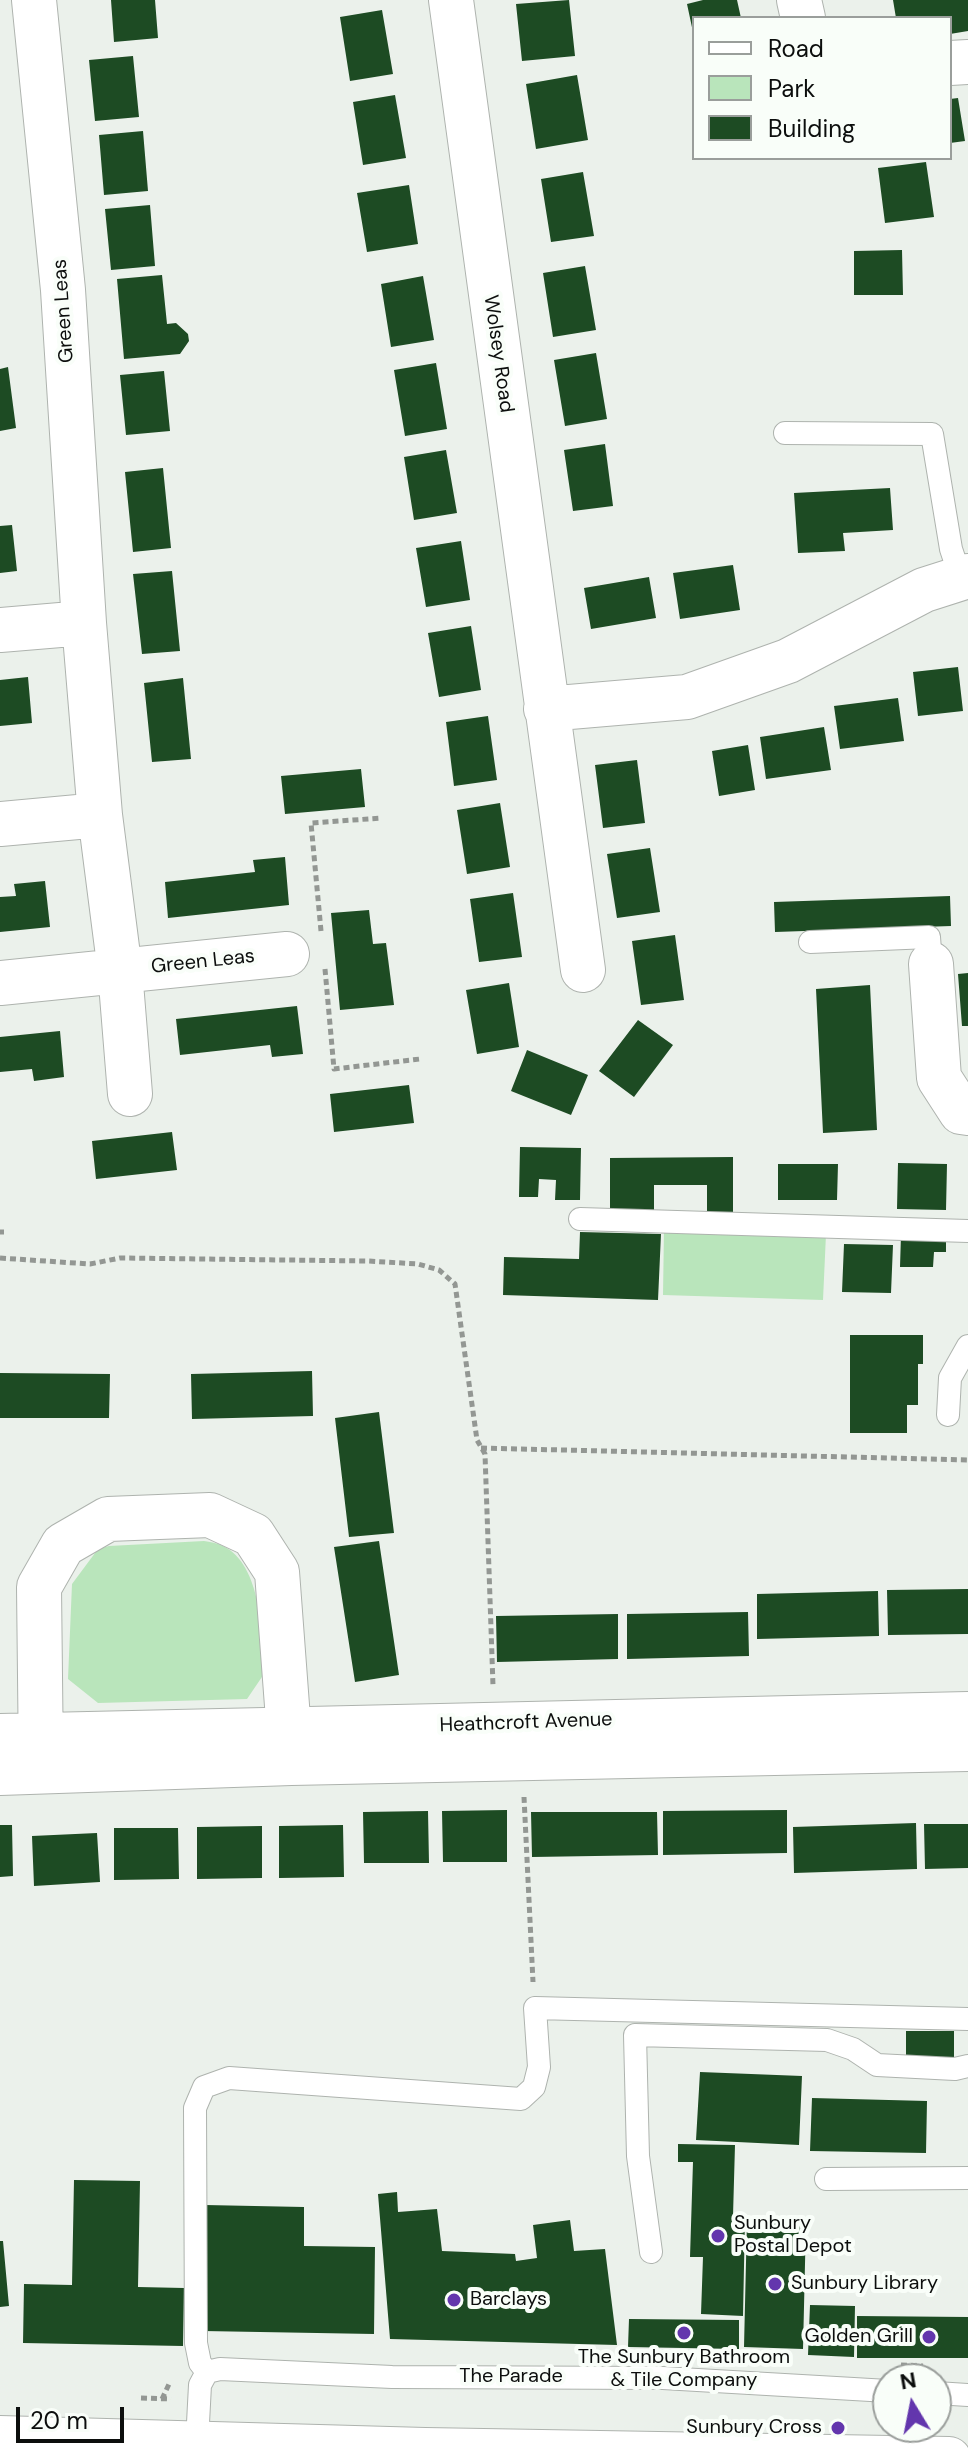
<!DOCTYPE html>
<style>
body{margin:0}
#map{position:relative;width:968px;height:2459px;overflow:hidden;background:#ebf1eb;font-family:"DM Sans",sans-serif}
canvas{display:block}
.legend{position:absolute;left:692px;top:16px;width:260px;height:144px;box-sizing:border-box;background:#f9fef9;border:2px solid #9a9e9b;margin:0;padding:10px 14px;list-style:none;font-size:24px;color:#0c0e0d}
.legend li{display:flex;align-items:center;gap:16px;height:40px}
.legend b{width:40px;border:2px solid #9a9e9b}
.north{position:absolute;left:872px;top:2363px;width:80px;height:80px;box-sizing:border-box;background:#f9fef9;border:2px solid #9a9e9b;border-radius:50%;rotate:350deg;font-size:22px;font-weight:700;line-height:32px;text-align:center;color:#0c0e0d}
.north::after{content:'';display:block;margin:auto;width:28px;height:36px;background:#6336ad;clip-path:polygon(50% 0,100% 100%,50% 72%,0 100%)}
.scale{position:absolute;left:16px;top:2407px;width:108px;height:36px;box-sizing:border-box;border:4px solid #0c0e0d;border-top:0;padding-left:10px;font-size:24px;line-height:28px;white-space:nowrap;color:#0c0e0d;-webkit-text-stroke:6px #f9fef9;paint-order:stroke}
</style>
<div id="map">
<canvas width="968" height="2459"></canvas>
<ul class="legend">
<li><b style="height:10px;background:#fff"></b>Road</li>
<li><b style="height:22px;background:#b9e5bb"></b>Park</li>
<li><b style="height:22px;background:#1d4b23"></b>Building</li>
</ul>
<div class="north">N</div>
<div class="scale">20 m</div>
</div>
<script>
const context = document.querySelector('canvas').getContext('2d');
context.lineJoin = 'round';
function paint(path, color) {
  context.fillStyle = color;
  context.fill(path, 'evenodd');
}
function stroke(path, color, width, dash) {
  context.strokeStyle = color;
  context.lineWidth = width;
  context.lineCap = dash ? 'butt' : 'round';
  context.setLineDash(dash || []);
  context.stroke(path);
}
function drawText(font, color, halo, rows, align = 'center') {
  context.font = font + ' "DM Sans",sans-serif';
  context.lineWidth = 8;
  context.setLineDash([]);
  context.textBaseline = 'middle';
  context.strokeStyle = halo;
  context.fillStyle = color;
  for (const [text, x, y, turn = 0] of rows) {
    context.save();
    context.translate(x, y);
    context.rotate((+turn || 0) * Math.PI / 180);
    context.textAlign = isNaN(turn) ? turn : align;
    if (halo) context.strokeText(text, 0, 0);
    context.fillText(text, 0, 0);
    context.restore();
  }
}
const green = new Path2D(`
 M664,1229l162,5 -3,66 -160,-5z
 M204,1541c6,1 13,2 19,5 39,19 38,87 43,125l-19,28 -149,4 -30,-24 4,-95 26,-35 11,-3z`);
const building = new Path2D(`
 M111,0h44l3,38 -44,4z
 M569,0l6,56 -53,5 -6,-57z
 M703,0h34l4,18h-47l-1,14 -6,-28z
 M893,0h75v31l-18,3v-16h-54z
 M382,10l11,64 -43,7 -10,-64z
 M133,56l6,61 -44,4 -6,-61z
 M577,75l11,65 -52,9 -10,-65z
 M395,95l11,63 -43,7 -10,-63z
 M958,98l7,43 -15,2v-44z
 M143,131l5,60 -44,4 -5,-60z
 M926,162l8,55 -49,6 -7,-55z
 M583,172l11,64 -43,6 -10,-63z
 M409,185l9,59 -51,8 -10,-59z
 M150,205l5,61 -44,4 -6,-61z
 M902,250l1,45h-49v-44z
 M585,266l11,64 -43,7 -10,-64z
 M162,275l5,49 9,-1 12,11 1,7 -9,13 -56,5 -7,-80z
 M423,276l11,64 -43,7 -10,-63z
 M596,353l11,66 -42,7 -11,-66z
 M436,363l11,66 -42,7 -11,-66z
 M8,367l8,61 -16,3v-62z
 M164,371l6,60 -44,4 -6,-60z
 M605,444l8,62 -40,5 -9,-61z
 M446,450l11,63 -43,7 -10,-63z
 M163,468l8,80 -38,4 -8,-80z
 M890,488l3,42 -50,3 2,18 -47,2 -4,-60z
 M12,525l5,46 -17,2v-47z
 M461,541l9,59 -44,7 -10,-59z
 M733,565l7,45 -60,9 -7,-46z
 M172,571l8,80 -38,3 -9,-80z
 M649,577l7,41 -65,11 -7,-41z
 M471,626l10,64 -42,7 -11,-64z
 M958,667l5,44 -45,5 -5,-44z
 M28,677l4,46 -32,3v-46z
 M183,678l8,81 -39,3 -8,-79z
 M898,698l6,43 -64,8 -6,-43z
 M488,716l9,64 -43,6 -8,-64z
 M824,727l7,43 -65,9 -6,-42z
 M748,745l7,45 -36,6 -7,-45z
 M637,760l8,63 -42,5 -8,-63z
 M361,769l4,38 -80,7 -4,-38z
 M500,803l10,64 -43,7 -10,-64z
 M650,848l10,64 -43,6 -10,-64z
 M285,857l4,48 -121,13 -3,-36 90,-10 -2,-12z
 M45,881l5,46 -50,5v-35l16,-1 -2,-12z
 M513,893l9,64 -43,5 -9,-63z
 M950,896l1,30 -176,6 -1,-30z
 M369,910l4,34 13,-1 8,62 -54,5 -9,-97z
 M675,935l9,65 -43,5 -9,-64z
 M968,973v53h-6l-4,-52z
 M509,983l10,64 -42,7 -11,-64z
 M870,985l7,145 -54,3 -7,-144z
 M297,1006l6,48 -31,3 -2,-12 -90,10 -4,-36z
 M638,1020l35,25 -39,52 -35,-26z
 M60,1031l4,46 -30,4 -2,-12 -32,3v-35z
 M527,1050l61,25 -17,40 -60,-24z
 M409,1085l5,38 -80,9 -4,-38z
 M172,1132l5,38 -81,9 -4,-38z
 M520,1147l61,1 -1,52h-25l1,-20 -17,-1 -1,18h-19z
 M733,1157v55h-26v-27h-53v27l-44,1v-55z
 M898,1163l49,1 -1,46 -49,-1z
 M778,1164h60l-1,36h-59z
 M580,1232l81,2 -3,66 -155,-5 1,-38 75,2z
 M901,1235l45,1v16h-12l-1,15h-33z
 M844,1244l49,1 -2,48 -49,-1z
 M850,1335h73v29h-5v41h-11v28h-57z
 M312,1371l1,45 -121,3 -1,-45z
 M0,1373l110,1 -1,44h-109z
 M379,1412l15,121 -45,4 -14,-119z
 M379,1541l20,134 -44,7 -21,-135z
 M968,1589v45l-80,1 -1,-45z
 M878,1591l1,45 -122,3v-45z
 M748,1612l1,44 -122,3v-45z
 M618,1614v45l-121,3 -1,-46z
 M507,1810v52h-64l-1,-51z
 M787,1810v43l-124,2v-44z
 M428,1811l1,52h-65l-1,-51z
 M531,1812h126l1,43 -126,2z
 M916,1823l1,46 -123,4 -1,-46z
 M924,1824h44v44l-43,1z
 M0,1825h12l1,51 -13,1z
 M343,1825l1,52 -65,1v-52z
 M262,1826v52l-65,1v-52z
 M114,1828h64l1,51 -65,1z
 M97,1833l3,49 -66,4 -2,-50z
 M906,2031h48v29h-48z
 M700,2072l102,4 -3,69 -103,-5z
 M812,2098l115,3 -1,52 -116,-2z
 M678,2144l57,1 -2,71h12l-2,100 -42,-2 2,-57h-13l3,-95h-15z
 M74,2180l66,1 -2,106 46,1 -1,58 -160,-3 1,-59 48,1z
 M397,2192l1,20 39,-3 5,42 73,3 1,7 21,-3 -4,-33 37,-5 4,31 31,-2 12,96 -227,-6 -12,-145z
 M205,2205l99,2v39l71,1 -1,87 -171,-3z
 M747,2220l59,1 -3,128 -59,-2z
 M0,2241h3l6,65 -9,1z
 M810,2305l45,1 -1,51 -46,-2z
 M857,2316l111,1v41h-111z
 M629,2319l110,1v29l-111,-2z`);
const path = new Path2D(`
 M321,931l-10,-108 71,-5
 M325,969l9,100 86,-10
 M0,1232h4
 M0,1258l90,6 30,-6 248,3 50,3 21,6 16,14 22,156 8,14 8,232
 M481,1448l487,12
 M524,1797l9,185
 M901,2365l22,1
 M141,2398l30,1
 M162,2399l8,-17`);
const lane = new Path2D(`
 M785,433l147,1 19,115 10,30
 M810,942l119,-5 2,27
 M580,1219l388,12
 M948,1415l2,-37 18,-32
 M826,2179l142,-1
 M651,2252l-13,-96 -3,-121 192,5 26,9 24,16 78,4 13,-3
 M207,2372l-7,-9 -4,-20 -1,-235 9,-21 25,-9 292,21 13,-12 5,-20 -4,-59 433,11
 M936,2393l32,2
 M197,2442l3,-57 7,-13 13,-3 172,8 271,1 225,13`);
const street = new Path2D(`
 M34,0l29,290 21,333 16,192 20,156 10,123
 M451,0l132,970
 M799,0l4,18
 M950,63l18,-1
 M0,630l84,-7
 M546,709l141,-12 101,-36 136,-71 44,-14
 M0,824l100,-9
 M931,964l8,114 22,34 7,1
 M0,983l287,-29
 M0,1736l968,-22
 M41,1765l-2,-178 24,-42 45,-26 102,-4 43,20 24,37 14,187
 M0,1773l291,-10 677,-14`);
const highway = new Path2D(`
 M0,2438l425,12 524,9`);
const markers = [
 [718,2236,8,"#6336ad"],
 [775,2284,8,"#6336ad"],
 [454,2300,8,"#6336ad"],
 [684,2333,8,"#6336ad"],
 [929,2337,8,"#6336ad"],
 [838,2428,8,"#6336ad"]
];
const streetNames = [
 ["Green Leas",64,311,-94],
 ["Wolsey Road",498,354,82],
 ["Green Leas",203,962,-6],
 ["Heathcroft Avenue",526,1723,-2],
 ["The Parade",511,2377]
];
const poiNames = [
 ["Sunbury",734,2224],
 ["Postal Depot",734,2247],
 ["Sunbury Library",791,2284],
 ["Barclays",470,2300],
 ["Golden Grill",913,2337,"right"],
 ["The Sunbury Bathroom",684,2358,"center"],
 ["& Tile Company",684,2381,"center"],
 ["Sunbury Cross",822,2428,"right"]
];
paint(green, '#b9e5bb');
paint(building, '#1d4b23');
stroke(lane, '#aeb3ae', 24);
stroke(street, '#aeb3ae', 46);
stroke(highway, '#aeb3ae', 46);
stroke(path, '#939793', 5, [6, 4]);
stroke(lane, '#fff', 22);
stroke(street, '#fff', 44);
stroke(highway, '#fff', 44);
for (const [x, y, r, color] of markers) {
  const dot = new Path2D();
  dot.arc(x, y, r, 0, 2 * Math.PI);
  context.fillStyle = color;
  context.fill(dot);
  stroke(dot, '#f9fef9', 3);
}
drawText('20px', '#0c0e0d', '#f9fef9', streetNames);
drawText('20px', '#0c0e0d', '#f9fef9', poiNames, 'left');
</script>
